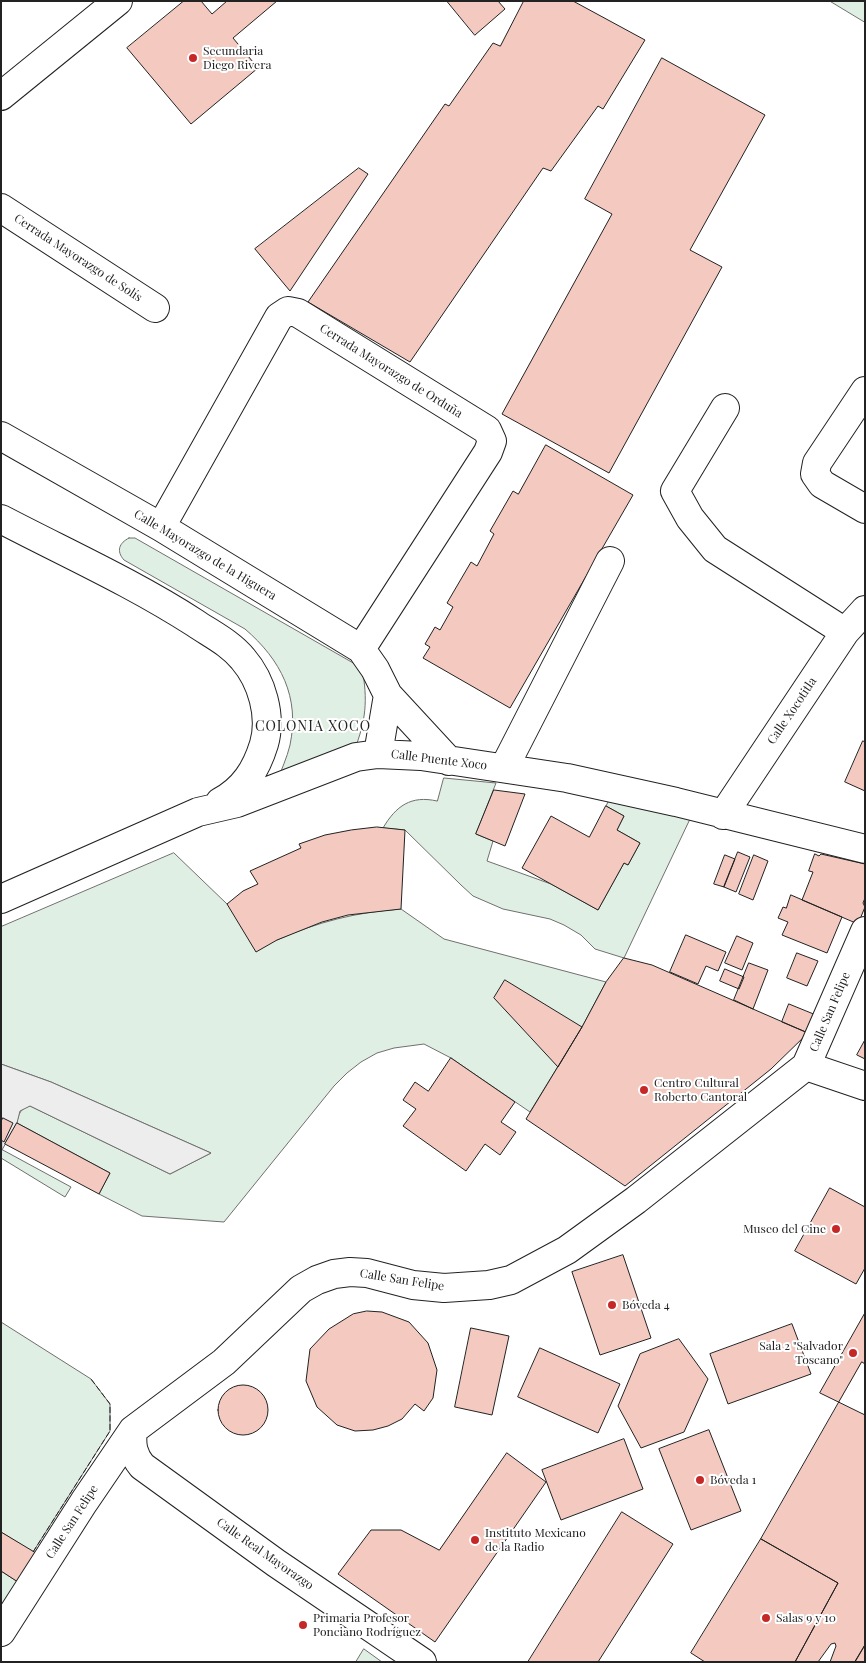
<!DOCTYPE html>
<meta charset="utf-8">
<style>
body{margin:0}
#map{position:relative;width:866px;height:1663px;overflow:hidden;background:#fff;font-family:"Playfair Display",serif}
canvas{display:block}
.frame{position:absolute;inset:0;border:2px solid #222;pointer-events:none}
</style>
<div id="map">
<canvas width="866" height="1663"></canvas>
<div class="frame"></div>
</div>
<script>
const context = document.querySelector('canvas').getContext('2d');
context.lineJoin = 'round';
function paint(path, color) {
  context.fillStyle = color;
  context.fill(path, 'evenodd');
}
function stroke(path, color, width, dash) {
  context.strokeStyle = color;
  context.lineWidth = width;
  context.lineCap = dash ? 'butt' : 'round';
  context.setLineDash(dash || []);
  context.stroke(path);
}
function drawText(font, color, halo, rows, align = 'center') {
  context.font = font + ' "Playfair Display",serif';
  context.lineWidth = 4;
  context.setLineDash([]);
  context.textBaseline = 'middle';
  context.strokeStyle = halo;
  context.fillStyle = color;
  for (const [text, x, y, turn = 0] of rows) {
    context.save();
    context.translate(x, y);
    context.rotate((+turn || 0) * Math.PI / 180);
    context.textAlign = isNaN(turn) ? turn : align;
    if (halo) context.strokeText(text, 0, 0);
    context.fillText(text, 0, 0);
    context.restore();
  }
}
const green = new Path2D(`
 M830,1h35v21z
 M129,538h6l227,130c6,32 4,53 -8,83l-77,31c4,-12 10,-24 13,-37 10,-48 -9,-85 -45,-116l-121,-69c-8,-9 -5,-17 5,-22z
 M444,778l52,5 -20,51 17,7 -6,20 64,23 47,26 26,-47 4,2 12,-22 -23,-13 7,-14 -18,-10 4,-8 80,21 -66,139 -29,-9 -14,-14 -17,-10 -14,-6 -47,-10 -30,-13 -12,-11 -56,-55 -22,-2c13,-22 28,-33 54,-27z
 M174,853l53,51 50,36c40,-18 80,-28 124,-31l43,30 162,43 -24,45 -52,85 -79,-54 -27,-14 -30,4 -17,5 -16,9 -14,11 -13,13 -110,136 -82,-6 -43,-22 11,-21 -93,-50c1,-9 4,-15 13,-17l140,68 41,-21 -160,-71 -50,-18v-137z
 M1,1149l70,38 -6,10 -64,-39z
 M1,1322l90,57 19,25v27l-77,121 -32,-20z
 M1,1571l17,11 -17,26z
 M364,1649l18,13h-26z`);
const parking = new Path2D(`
 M1,1064l50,18 160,71 -41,21 -140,-68 -10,5 -3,12 -15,27z`);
const building = new Path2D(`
 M184,1h17l11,13 15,-13h50l-44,37 25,30 -67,56 -64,-76z
 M447,1h51l7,8 -30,26z
 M524,1h49l72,39 -42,69 -5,-3 -47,65 -8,-3 -133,194 -102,-60 137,-198 4,2 44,-63 7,3z
 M662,58l103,57 -75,135 32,17 -113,206 -107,-59 110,-200 -27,-15z
 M359,168l9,6 -78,117 -35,-42z
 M546,445l87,50 -123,213 -87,-50 7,-11 -5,-3 10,-17 5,3 13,-23 -6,-4 24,-41 6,4 17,-32 -4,-3 23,-40 5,3z
 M863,741l2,1v49l-20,-9z
 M494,790l31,4 -20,52 -29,-12z
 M606,806l18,10 -7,14 23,13 -12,22 -4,-2 -26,47 -76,-42 29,-52 38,21z
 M377,827l28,3 -4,79 -53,6 -26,7 -45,18 -21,12 -29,-48 16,-13 15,-7 -8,-13 51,-23 -2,-4 26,-9 26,-5z
 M738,852l12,5 -14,35 -12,-5z
 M815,854l4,2 2,-2 44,10v34l-2,5 2,4 -7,17 -56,-24 11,-28 -4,-1z
 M725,855l10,4 -11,28 -10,-3z
 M754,855l14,6 -15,39 -14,-6z
 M791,895l51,22 -15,36 -45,-18 6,-13 -10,-4 5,-11 3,1z
 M686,935l40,17 -8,19 -12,-5 -8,18 -28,-12z
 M737,936l16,7 -11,27 -17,-7z
 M797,953l21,8 -11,25 -20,-8z
 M624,958l28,7 156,68 -37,36 -146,117 -99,-67 56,-92 24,-45z
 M749,963l19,7 -15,39 -19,-9z
 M725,969l19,8 -5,12 -19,-8z
 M505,980l77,47 -24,40 -64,-69z
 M789,1004l27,11 -8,18 -26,-11z
 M865,1040v19l-8,-4z
 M451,1058l64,44 -14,20 15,10 -16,23 -15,-11 -19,27 -63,-45 13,-17 -13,-9 12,-18 13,9z
 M3,1118l10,5 -9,19 -3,-2v-18z
 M17,1123l93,50 -11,21 -94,-50z
 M830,1188l35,19v61l-9,16 -61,-33z
 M623,1255l28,83 -51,17 -28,-83z
 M367,1311l15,1 27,10 19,21 9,27 -4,28 -9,13 -9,-7 -13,15 -14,7 -15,4 -18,1 -18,-6 -20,-18 -11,-26 4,-32 19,-20 24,-15z
 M865,1313v102l-45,-22z
 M792,1324l19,50 -83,30 -18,-50z
 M471,1328l38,8 -17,79 -37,-8z
 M679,1339l29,40 -24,53 -43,16 -23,-42 22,-52z
 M540,1348l80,36 -22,49 -80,-36z
 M862,1362l3,2v281l-10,17h-25l6,-16 -1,-3 -4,1 -13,18h-23l43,-79 -77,-44z
 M218 1410a25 25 0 1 1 50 0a25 25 0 1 1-50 0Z
 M709,1430l32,81 -50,19 -32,-81z
 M624,1439l19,50 -82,31 -19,-50z
 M507,1453l39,29 -111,160 -97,-68 33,-44h30l38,20z
 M622,1512l51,32 -75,118h-70z
 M1,1532l35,21 -18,29 -17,-11z
 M761,1539l77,44 -43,79h-90l-14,-9z
 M865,1645v17h-10z`);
const minor = new Path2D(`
 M1,96l117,-95
 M1,208l154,100
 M865,391l-48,72 -2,11 7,10 43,25
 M725,408l-50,83 15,27 25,31 130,83
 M1,436l160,91 200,122 14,20 13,26 61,66
 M1,519c65,34 132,64 194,104 16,11 35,20 48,36 19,22 29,57 21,85 -8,26 -20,45 -44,58
 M161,527l118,-210 9,-6 10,2 189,117 5,11 -4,11 -127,197
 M378,754l10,-59
 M504,768l106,-207
 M723,815l122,-183 20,-22
 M1,899l197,-87 39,-9 119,-46 22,-3 43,2 146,22 109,24 189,47
 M806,1066l59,20
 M133,1430c-2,15 0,25 9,36l134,97 146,99
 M1,1632l83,-130 49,-72 91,-68 77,-73 16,-9 17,-6 16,-2 17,1 46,12 31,3 45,-3 22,-5 56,-30 69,-50 170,-134 59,-135`);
const fence = new Path2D(`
 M33,1552l77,-121v-27l-19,-25`);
const markers = [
 [193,58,5,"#c62828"],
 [644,1090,5,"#c62828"],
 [836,1229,5,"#c62828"],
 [612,1305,5,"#c62828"],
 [853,1353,5,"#c62828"],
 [700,1480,5,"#c62828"],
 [475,1540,5,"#c62828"],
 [766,1618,5,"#c62828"],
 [303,1625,5,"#c62828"]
];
const poiNames = [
 ["Secundaria",203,51],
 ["Diego Rivera",203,65],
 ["Centro Cultural",654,1083],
 ["Roberto Cantoral",654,1097],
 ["Museo del Cine",826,1229,"right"],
 ["Bóveda 4",622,1305],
 ["Sala 2 \"Salvador",843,1346,"right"],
 ["Toscano\"",843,1360,"right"],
 ["Bóveda 1",710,1480],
 ["Instituto Mexicano",485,1533],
 ["de la Radio",485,1547],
 ["Primaria Profesor",313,1618],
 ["Ponciano Rodríguez",313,1632],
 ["Salas 9 y 10",776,1618]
];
const streetNames = [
 ["Cerrada Mayorazgo de Solís",78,258,33],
 ["Cerrada Mayorazgo de Orduña",391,371,32],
 ["Calle Mayorazgo de la Higuera",205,555,31],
 ["Calle Xocotitla",792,711,-56],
 ["Calle Puente Xoco",439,760,7],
 ["Calle San Felipe",830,1012,-67],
 ["Calle San Felipe",402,1280,9],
 ["Calle San Felipe",72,1522,-57],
 ["Calle Real Mayorazgo",265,1554,35]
];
const neighbourhoodNames = [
 ["COLONIA XOCO",313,727]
];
paint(green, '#e0efe3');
stroke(green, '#6f6f6f', 1);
paint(parking, '#ededed');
stroke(parking, '#6f6f6f', 1);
paint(building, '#f3c9c0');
stroke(building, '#222', 1);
stroke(minor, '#222', 30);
stroke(minor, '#fff', 28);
stroke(fence, '#222', 1, [6, 2.5]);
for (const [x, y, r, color] of markers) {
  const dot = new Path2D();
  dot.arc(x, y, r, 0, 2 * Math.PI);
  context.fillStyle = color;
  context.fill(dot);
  stroke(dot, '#fff', 2);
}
drawText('12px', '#222', '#fff', poiNames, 'left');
drawText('12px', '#222', '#fff', streetNames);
context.letterSpacing = '1px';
drawText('14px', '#222', '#fff', neighbourhoodNames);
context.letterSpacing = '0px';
</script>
